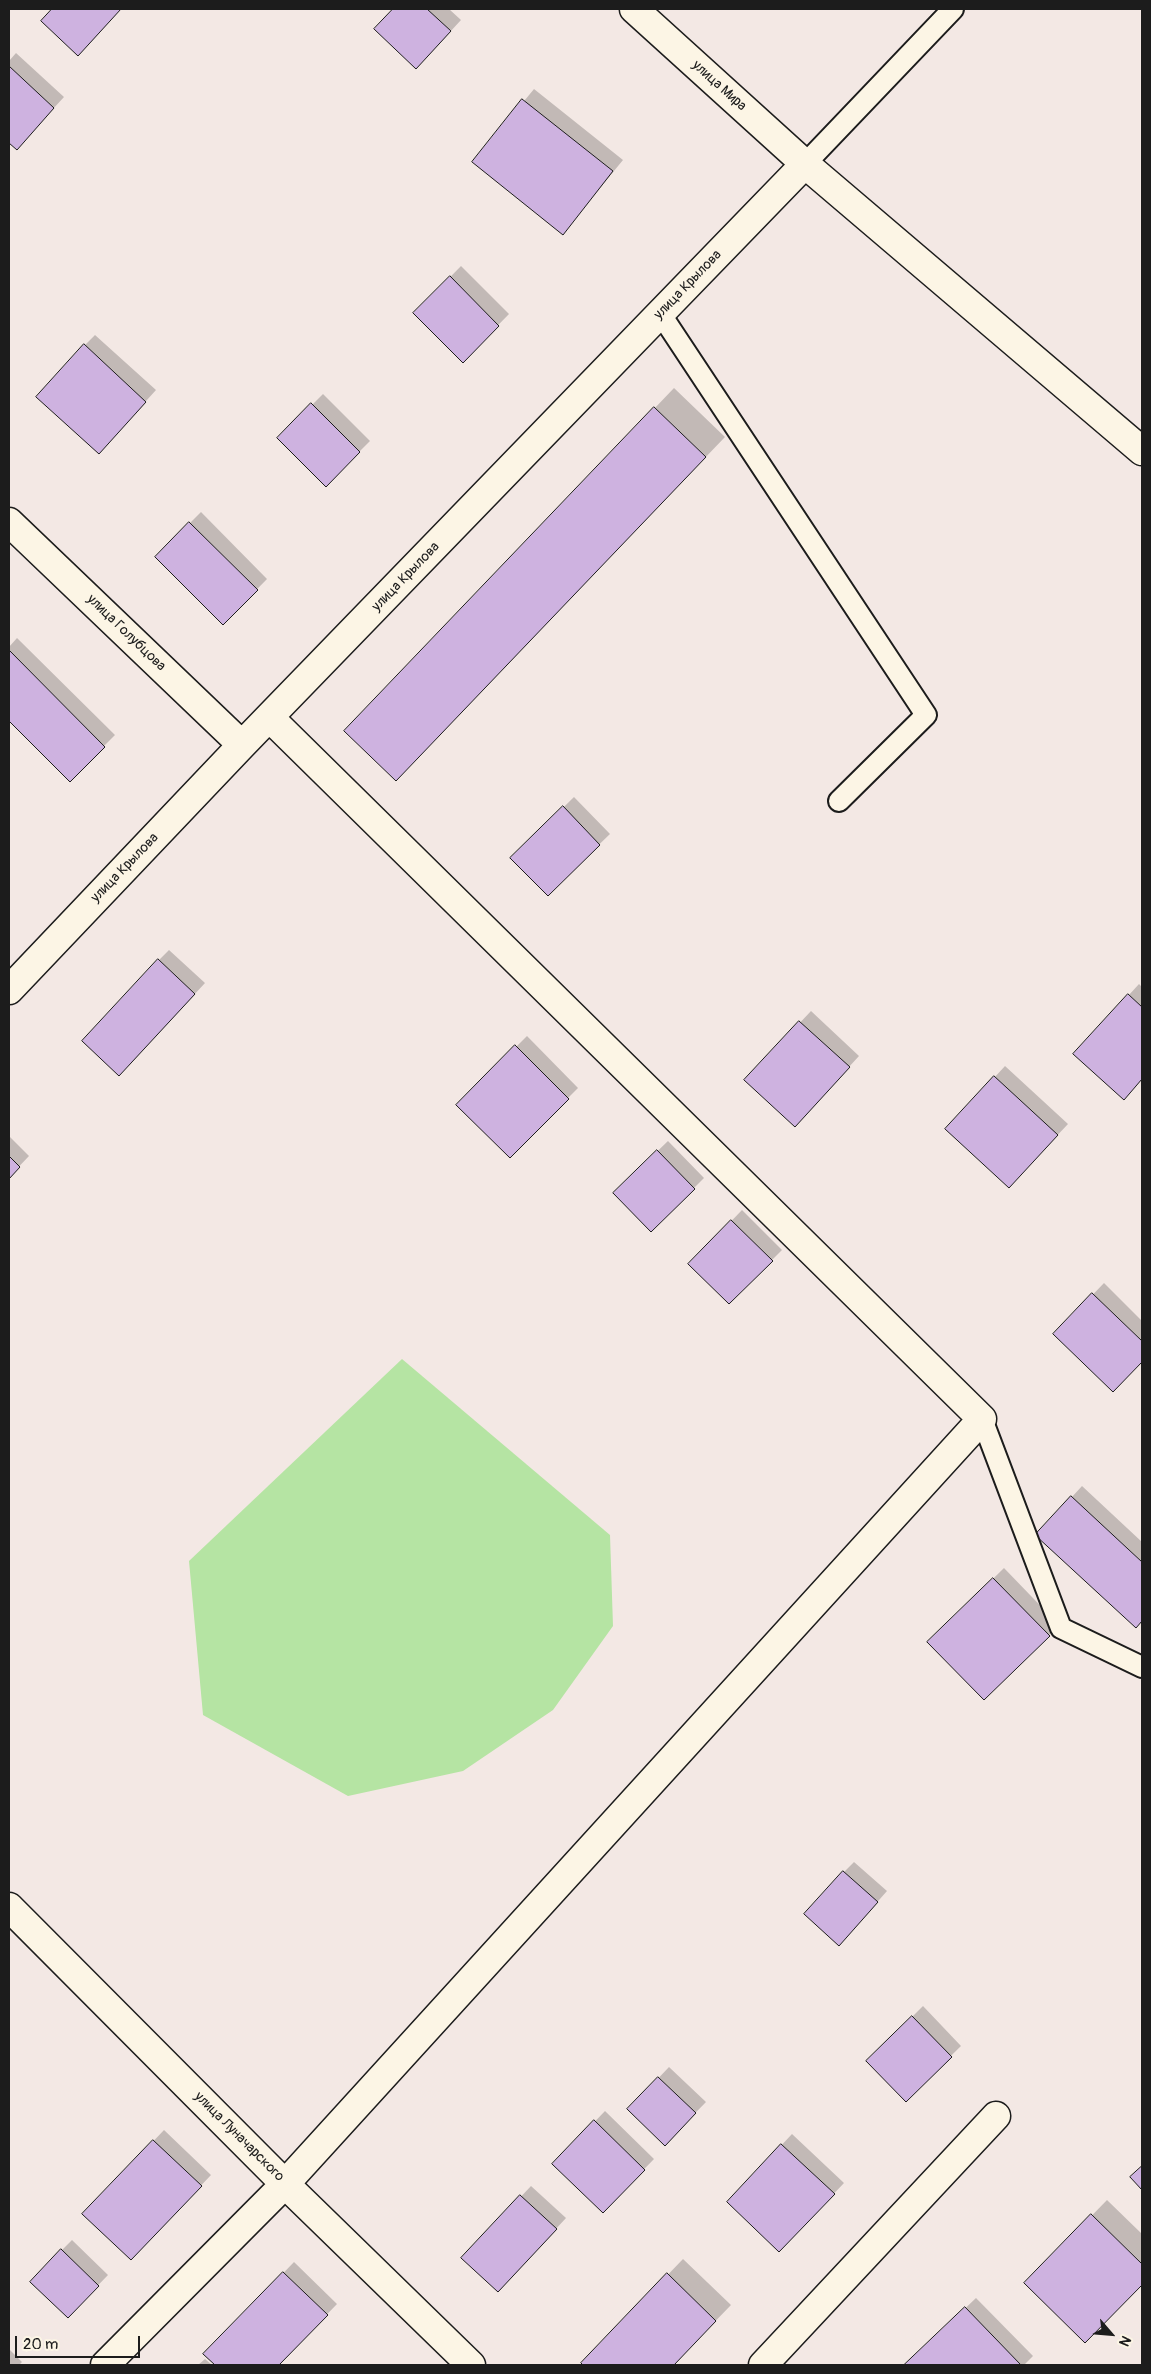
<!DOCTYPE html>
<meta charset="utf-8">
<style>
body{margin:0}
#map{position:relative;width:1151px;height:2374px;overflow:hidden;background:#f3e8e4;font-family:Pangolin,sans-serif}
canvas{display:block}
.frame{position:absolute;inset:0;border:10px solid #1c1c1c;pointer-events:none}
.north{position:absolute;left:1086px;top:2309px;width:50px;height:50px;-webkit-text-stroke:4px #fcf5e5;paint-order:stroke;rotate:117deg;font-size:14px;font-weight:700;line-height:20px;text-align:center;color:#1c1c1c}
.north::after{content:'';display:block;margin:auto;width:18px;height:22px;background:#1c1c1c;clip-path:polygon(50% 0,100% 100%,50% 72%,0 100%)}
.scale{position:absolute;left:15px;top:2336px;width:125px;height:22px;box-sizing:border-box;border:2px solid #1c1c1c;border-top:0;padding-left:6px;font-size:15px;line-height:18px;white-space:nowrap;color:#1c1c1c;-webkit-text-stroke:4px #fcf5e5;paint-order:stroke}
</style>
<div id="map">
<canvas width="1151" height="2374"></canvas>
<div class="frame"></div>
<div class="north">N</div>
<div class="scale">20 m</div>
</div>
<script>
const context = document.querySelector('canvas').getContext('2d');
context.lineJoin = 'round';
function paint(path, color) {
  context.fillStyle = color;
  context.fill(path, 'evenodd');
}
function stroke(path, color, width, dash) {
  context.strokeStyle = color;
  context.lineWidth = width;
  context.lineCap = dash ? 'butt' : 'round';
  context.setLineDash(dash || []);
  context.stroke(path);
}
function drawText(font, color, halo, rows, align = 'center') {
  context.font = font + ' Pangolin,sans-serif';
  context.lineWidth = 5;
  context.setLineDash([]);
  context.textBaseline = 'middle';
  context.strokeStyle = halo;
  context.fillStyle = color;
  for (const [text, x, y, turn = 0] of rows) {
    context.save();
    context.translate(x, y);
    context.rotate((+turn || 0) * Math.PI / 180);
    context.textAlign = isNaN(turn) ? turn : align;
    if (halo) context.strokeText(text, 0, 0);
    context.fillText(text, 0, 0);
    context.restore();
  }
}
const green = new Path2D(`
 M402,1359l208,176 3,91 -60,84 -90,61 -115,25 -145,-81 -14,-154z`);
const shadow = new Path2D(`
 M54,9h66l-31,35 -47,-23z
 M395,9h54l12,11 -34,37 -51,-28z
 M16,53l48,44 -47,51 -8,-7v-80z
 M534,89l89,71 -60,73 -89,-71z
 M461,266l48,48 -46,47 -48,-48z
 M95,335l61,55 -47,52 -24,-97z
 M674,388l51,49 -310,323 -69,-29z
 M323,394l47,47 -44,44 -47,-47z
 M201,512l66,67 -44,45 -67,-67z
 M17,638l98,97 -45,45 -61,-61v-72z
 M574,797l36,37 -62,60 -36,-36z
 M169,950l36,33 -75,81 29,-104z
 M1139,984l3,3v92l-8,9 -59,-34z
 M811,1011l48,45 -54,59 -59,-35z
 M527,1036l51,52 -68,68 -52,-51z
 M1005,1066l63,58 -49,52 -72,-47z
 M9,1136l20,20 -20,21z
 M668,1141l36,37 -53,53 -37,-38z
 M742,1210l40,40 -53,53 -39,-39z
 M1104,1283l38,38v40l-29,29 -58,-56z
 M1082,1486l60,56v77l-6,7 -99,-91z
 M1004,1568l55,57 -75,74 -55,-57z
 M854,1862l33,29 -38,43 -5,-62z
 M923,2006l38,40 -55,54 -38,-39z
 M669,2067l37,35 -41,42 -36,-35z
 M605,2111l49,48 -41,42 -59,-37z
 M164,2130l47,45 -69,73 -58,-34z
 M792,2134l52,49 -54,57 -62,-38z
 M531,2186l35,32 -57,62 -46,-22z
 M1107,2200l35,34v49l-57,58 -59,-58z
 M72,2240l36,35 -30,31 -16,-56z
 M683,2259l48,46 -58,60h-88l-2,-2z
 M294,2262l43,42 -59,61h-61l-12,-11z
 M976,2298l57,58 -9,9h-118z
 M9,2349l13,13 -3,3h-10z
 M205,2359l7,6h-14z`);
const building = new Path2D(`
 M52,9h69l-43,47 -37,-35z
 M393,9h34l24,22 -35,38 -42,-40z
 M9,66l45,42 -37,42 -8,-7z
 M522,99l91,72 -50,64 -91,-73z
 M450,276l49,50 -36,37 -50,-50z
 M84,344l62,58 -47,52 -63,-57z
 M311,403l49,49 -34,35 -49,-49z
 M654,407l52,50 -310,324 -52,-50z
 M189,522l69,68 -35,35 -68,-68z
 M9,650l96,97 -35,35 -61,-61z
 M563,806l37,39 -52,51 -38,-38z
 M158,959l37,35 -76,82 -37,-35z
 M1128,994l14,13v72l-18,21 -51,-46z
 M799,1021l51,46 -55,60 -51,-47z
 M515,1045l54,54 -59,59 -54,-53z
 M994,1076l64,59 -49,53 -64,-59z
 M657,1150l38,39 -44,43 -38,-39z
 M9,1156l11,11 -11,12z
 M731,1220l42,41 -44,43 -41,-40z
 M1092,1293l50,48v21l-29,30 -60,-58z
 M1071,1496l71,66v59l-6,7 -101,-93z
 M993,1578l57,58 -66,64 -57,-58z
 M843,1871l35,31 -39,44 -35,-32z
 M912,2016l40,41 -46,45 -40,-41z
 M658,2077l38,36 -31,33 -38,-37z
 M594,2120l51,50 -42,43 -51,-49z
 M153,2140l49,46 -71,74 -49,-46z
 M781,2144l54,50 -56,58 -52,-50z
 M1142,2166v24l-12,-13z
 M520,2195l37,34 -59,63 -37,-34z
 M1091,2214l51,50v21l-57,58 -61,-60z
 M61,2249l38,37 -31,32 -38,-36z
 M283,2272l45,43 -49,50h-64l-12,-11z
 M667,2273l49,48 -42,44h-91l-2,-2z
 M965,2307l56,58h-117z`);
const lane = new Path2D(`
 M805,164l148,-155
 M660,313l266,402 -87,86
 M982,1419l79,209 81,39`);
const street = new Path2D(`
 M9,522l233,223
 M9,990l233,-245 563,-581
 M9,1907l276,277 186,181
 M105,2365l180,-181 697,-765 -712,-701
 M763,2365l233,-249`);
const secondary = new Path2D(`
 M634,9l171,155 337,287`);
const streetNames = [
 ["улица Мира",719,86,42],
 ["улица Крылова",688,285,-46],
 ["улица Крылова",406,577,-46],
 ["улица Голубцова",126,633,44],
 ["улица Крылова",125,868,-46],
 ["улица Луначарского",239,2137,45]
];
paint(green, '#b5e4a3');
paint(shadow, '#0003');
paint(building, '#ceb2e0');
stroke(building, '#1c1c1c', 1);
stroke(lane, '#1c1c1c', 24);
stroke(street, '#1c1c1c', 31);
stroke(secondary, '#1c1c1c', 31);
stroke(lane, '#fcf5e5', 20);
stroke(street, '#fcf5e5', 28);
stroke(secondary, '#fcf5e5', 28);
drawText('14px', '#1c1c1c', '#fcf5e5', streetNames);
</script>
